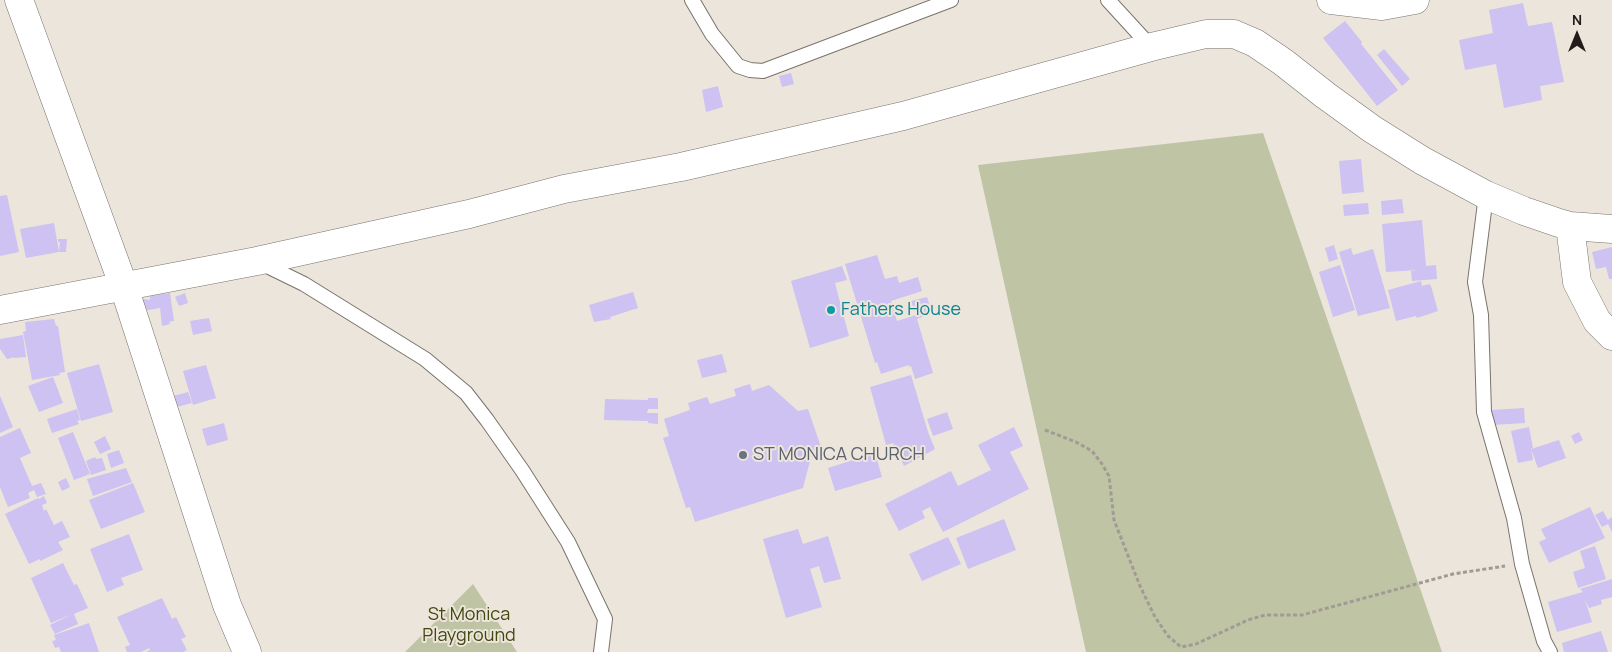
<!DOCTYPE html>
<style>
body{margin:0}
#map{position:relative;width:1612px;height:652px;overflow:hidden;background:#ece5dc;font-family:Manrope,sans-serif}
canvas{display:block}
.north{position:absolute;left:1552px;top:10px;width:50px;height:50px;-webkit-text-stroke:4px #ece5dc;paint-order:stroke;rotate:0deg;font-size:14px;font-weight:700;line-height:20px;text-align:center;color:#201d1a}
.north::after{content:'';display:block;margin:auto;width:18px;height:22px;background:#201d1a;clip-path:polygon(50% 0,100% 100%,50% 72%,0 100%)}
</style>
<div id="map">
<canvas width="1612" height="652"></canvas>
<div class="north">N</div>
</div>
<script>
const context = document.querySelector('canvas').getContext('2d');
context.lineJoin = 'round';
function paint(path, color) {
  context.fillStyle = color;
  context.fill(path, 'evenodd');
}
function stroke(path, color, width, dash) {
  context.strokeStyle = color;
  context.lineWidth = width;
  context.lineCap = dash ? 'butt' : 'round';
  context.setLineDash(dash || []);
  context.stroke(path);
}
function drawText(font, color, halo, rows, align = 'center') {
  context.font = font + ' Manrope,sans-serif';
  context.lineWidth = 4;
  context.setLineDash([]);
  context.textBaseline = 'middle';
  context.strokeStyle = halo;
  context.fillStyle = color;
  for (const [text, x, y, turn = 0] of rows) {
    context.save();
    context.translate(x, y);
    context.rotate((+turn || 0) * Math.PI / 180);
    context.textAlign = isNaN(turn) ? turn : align;
    if (halo) context.strokeText(text, 0, 0);
    context.fillText(text, 0, 0);
    context.restore();
  }
}
const green = new Path2D(`
 M1263,133l179,519h-356l-108,-487z
 M473,584l44,68h-112z`);
const building = new Path2D(`
 M1523,3l5,23 24,-4 12,60 -24,4 2,14 -38,8 -8,-44 -31,6 -6,-30 34,-7 -4,-23z
 M1345,21l17,21 -1,2 37,46 -21,16 -54,-68z
 M1384,49l26,30 -8,7 -25,-31z
 M791,73l3,11 -12,3 -3,-11z
 M718,86l5,21 -17,5 -4,-22z
 M1361,159l3,33 -22,2 -3,-33z
 M7,195l12,57 -19,4v-60z
 M1402,199l2,14 -22,2 -1,-14z
 M1368,203l1,11 -25,2 -1,-11z
 M1422,220l4,46 10,-1 1,14 -25,2 -1,-10 6,-1 -31,2 -4,-48z
 M54,223l5,29 -33,6 -6,-29z
 M58,239h9l-1,13h-7l1,-10h-2z
 M1334,245l4,14 -9,3 -4,-14z
 M1612,247v32h-3l-3,-12 -10,2 -4,-17z
 M1351,248l2,7 20,-6 17,59 -32,8 -19,-64z
 M877,255l8,24 12,-3 2,7 19,-6 4,14 -31,10 6,20 19,-6 -5,-14 16,-4 5,16 -15,6 16,54 -18,6 -4,-13 -2,1v-2l-28,9 -4,-12 -2,1 -30,-99z
 M1340,265l15,45 -22,7 -14,-45z
 M842,266l5,14 -12,3 14,53 -39,12 -19,-67z
 M1421,281l1,5 7,-2 2,2 7,25 -21,7 -1,-2 -20,5 -8,-31z
 M633,292l5,16 -28,9 1,2 -17,3 -5,-17z
 M170,293l4,28 -5,1 1,2 -8,2 -2,-18 -23,4 5,-13 8,1v-4z
 M185,293l3,10 -9,3 -4,-9z
 M209,318l3,13 -19,4 -3,-14z
 M54,319l2,7h2l7,46 -6,1 1,2 -28,5 -9,-48 3,-1 -1,-9z
 M23,335l3,22 -12,1 -2,-1v1l-5,1 -7,-10v-10z
 M722,354l5,18 -25,6 -5,-18z
 M99,364l14,48 -32,9 -14,-48z
 M206,365l10,33 -23,7 -10,-34z
 M911,375l17,57 7,17 -31,17 -11,-23 -7,2 -16,-58z
 M53,377l10,26 -24,9 -11,-26z
 M750,384l2,7 17,-6 29,26 10,-2 15,44 -12,4 -8,31 -108,34 -5,-15 -4,1 -23,-70 6,-2 -5,-17 26,-9 -2,-7 19,-6 3,7 26,-8 -2,-7z
 M188,392l4,11 -23,6 -3,-11z
 M0,396l13,31 -13,6z
 M648,398h10v11h-10l-1,4h11v11l-10,-1v-2l-44,-1 1,-21 43,1z
 M1524,408l1,15 -33,2 -1,-15z
 M77,409l3,11 -3,1 2,3 -27,9 -5,-14z
 M947,412l6,17 -20,7 -6,-17z
 M224,423l4,17 -21,6 -5,-17z
 M1014,427l9,19 -13,6 19,37 -86,43 -13,-25 -8,4 3,7 -26,13 -14,-27 66,-33 7,15 33,-16 -13,-25z
 M1529,427l4,21h-2l2,12 -15,3 -7,-32z
 M20,428l11,25 -11,5 12,28 9,-3 5,11 -9,3 -3,-7 -6,3 2,5 -22,9 -8,-20v-50z
 M73,432l17,42 -16,6 -16,-42z
 M1579,432l4,8 -8,4 -4,-8z
 M105,436l6,13 -11,5 -6,-12z
 M1559,440l7,18 -28,10 -7,-19z
 M119,450l5,13 -13,5 -4,-14z
 M875,453l7,24 -47,14 -7,-23z
 M95,457l1,2 6,-1 4,12 -15,5 -5,-14z
 M126,468l6,14 -39,14 -6,-17z
 M66,478l4,9 -8,4 -4,-9z
 M133,483l12,29 -44,17 -12,-29z
 M44,496l3,7 -5,2 2,6 2,-2 8,16 8,-4 8,16 -12,5 5,8 -23,11v-2l-11,5 -24,-50 33,-16 1,1z
 M1590,507l15,31 -56,25 -10,-21 7,-3 -5,-10z
 M1603,511l5,9 4,-3v15l-4,-8 -6,3 -7,-12z
 M1004,519l12,31 -48,19 -12,-31z
 M798,529l5,15 25,-8 13,43 -17,4 -5,-17 -9,3 12,38 -36,11 -23,-79z
 M129,534l14,36 -22,8 3,7 -17,7 -17,-43z
 M948,537l13,27 -39,17 -13,-27z
 M1595,546l11,33 -28,9 -5,-16 12,-4 -5,-17z
 M63,563l11,22 3,-1 11,24 -14,6 4,10 -23,10 -5,-9 22,-11 -21,9 -20,-45z
 M1612,579v18l-11,3 1,4 -13,4 -4,-8 7,22 -35,10 -9,-30 35,-10 -3,-3z
 M162,598l10,21 4,-2 10,20 -5,2 6,11 -4,2h-37l4,-2 -1,-2 -8,4h-14l-2,-5 5,-2 -13,-28z
 M89,623l10,29h-38l-2,-5 -4,1 -3,-7 4,-1 -2,-5z
 M1601,631l7,21h-44l-2,-9z`);
const path = new Path2D(`
 M1045,430l31,12 16,9 10,13 7,12 5,44 26,66 15,31 13,19 13,11 15,-3 52,-24 17,-5h37l151,-41 52,-8`);
const service = new Path2D(`
 M692,0l20,34 26,32 12,4 13,1 188,-71
 M1108,0l43,47
 M1486,195l-11,87 6,33 3,97 30,106 8,46 22,77 6,11
 M259,262l45,22 121,75 41,34 21,27 35,50 46,72 37,77 -4,33`);
const minor = new Path2D(`
 M19,0l105,287 103,318 20,47
 M1331,0l51,6 33,-6
 M1570,226l7,56 20,39 15,15
 M0,310l257,-49 212,-47 95,-25 117,-22 222,-51 248,-69 55,-13h28l21,9 28,19 42,33 47,34 51,32 63,34 38,16 35,12 11,3 42,3`);
const markers = [
 [831,310,5,"#0f9aa8"],
 [743,455,5,"#6b7280"]
];
const cultureNames = [
 ["Fathers House",841,310]
];
const worshipNames = [
 ["ST MONICA CHURCH",753,455]
];
const parkNames = [
 ["St Monica",469,615],
 ["Playground",469,636]
];
paint(green, '#bfc4a4');
paint(building, '#cdc2f1');
stroke(service, '#79736b', 16);
stroke(minor, '#79736b', 29);
stroke(path, '#a19b94', 3, [4, 2.5]);
stroke(service, '#fff', 14);
stroke(minor, '#fff', 28);
for (const [x, y, r, color] of markers) {
  const dot = new Path2D();
  dot.arc(x, y, r, 0, 2 * Math.PI);
  context.fillStyle = color;
  context.fill(dot);
  stroke(dot, '#ece5dc', 2);
}
drawText('18px', '#0d838f', '#ece5dc', cultureNames, 'left');
drawText('18px', '#5b616d', '#ece5dc', worshipNames, 'left');
drawText('18px', '#42470e', '#ece5dc', parkNames);
</script>
